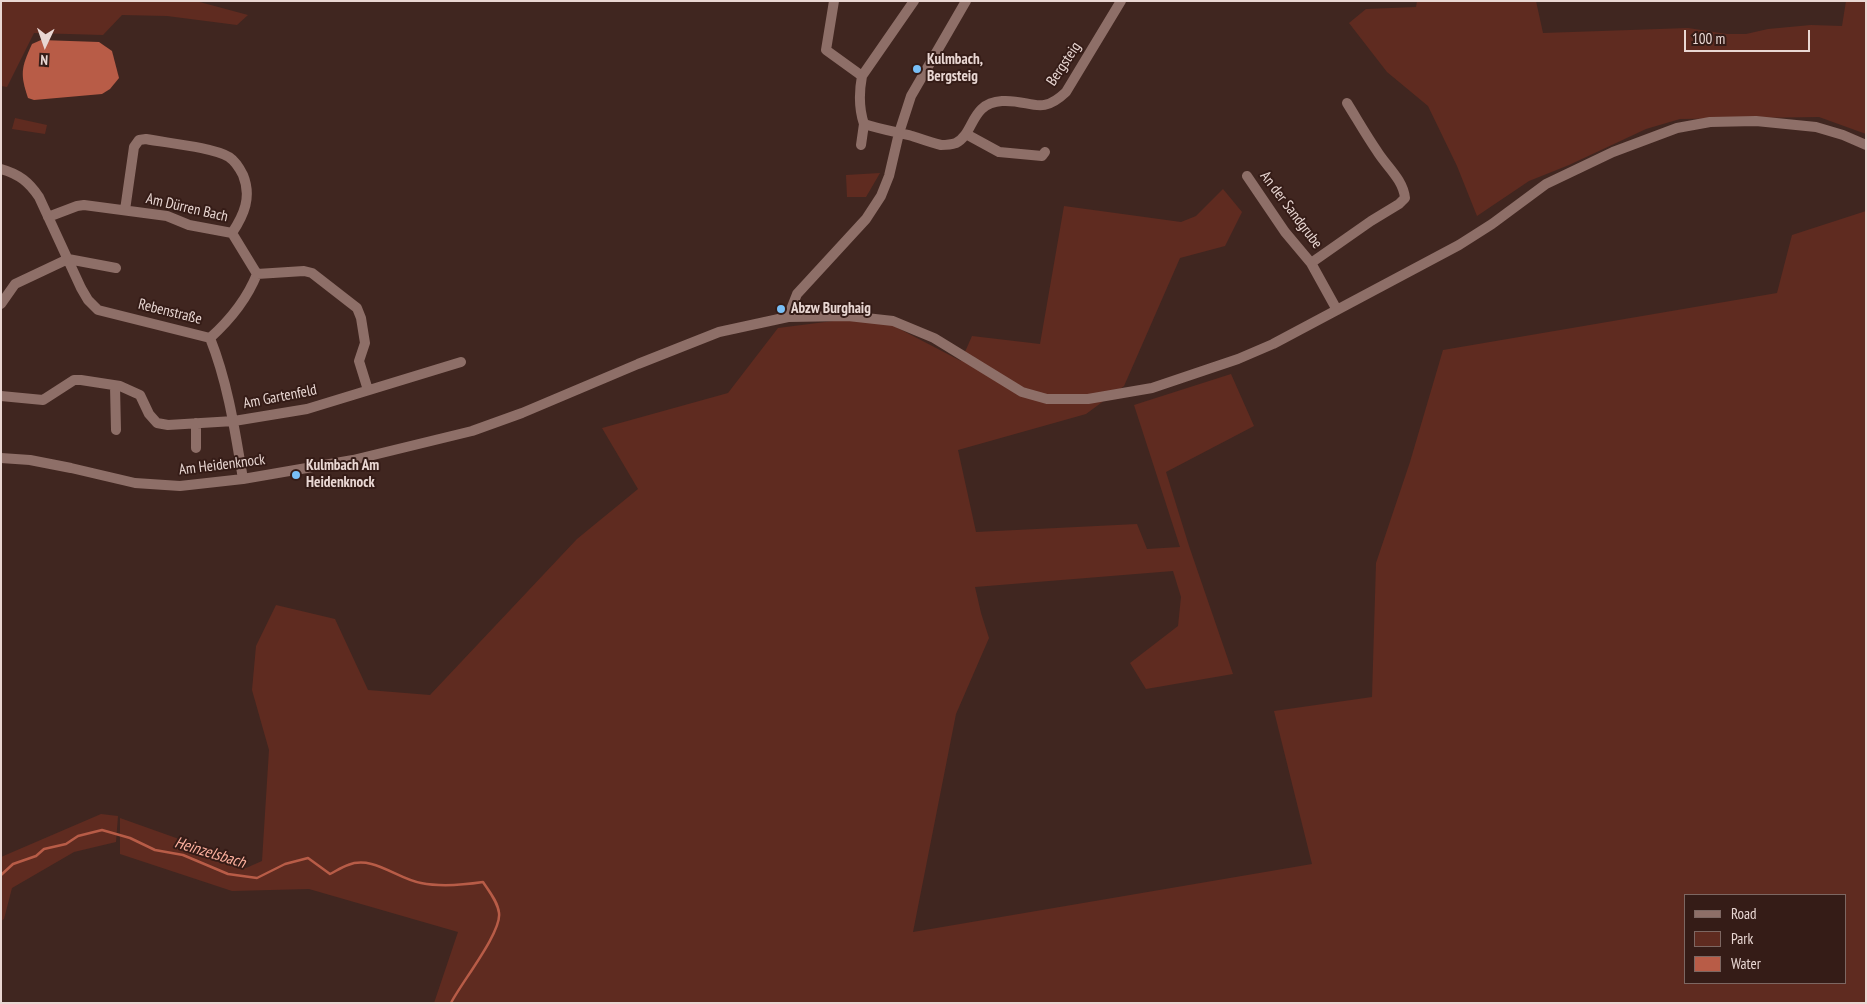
<!DOCTYPE html>
<meta charset="utf-8">
<style>
body{margin:0}
#map{position:relative;width:1867px;height:1004px;overflow:hidden;background:#402620;font-family:"PT Sans Narrow",sans-serif}
canvas{display:block}
.frame{position:absolute;inset:0;border:2px solid #e9d7d3;pointer-events:none}
.legend{position:absolute;left:1684px;top:894px;width:162px;height:90px;box-sizing:border-box;background:#351c17;border:1px solid #7d6762;margin:0;padding:6px 9px;list-style:none;font-size:15px;color:#e9d7d3}
.legend li{display:flex;align-items:center;gap:10px;height:25px}
.legend b{width:25px;border:1px solid #7d6762}
.north{position:absolute;left:20px;top:20px;width:50px;height:50px;-webkit-text-stroke:4px #351c17;paint-order:stroke;rotate:183deg;font-size:14px;font-weight:700;line-height:20px;text-align:center;color:#e9d7d3}
.north::after{content:'';display:block;margin:auto;width:18px;height:22px;background:#e9d7d3;clip-path:polygon(50% 0,100% 100%,50% 72%,0 100%)}
.scale{position:absolute;left:1684px;top:30px;width:126px;height:22px;box-sizing:border-box;border:2px solid #e9d7d3;border-top:0;padding-left:6px;font-size:15px;line-height:18px;white-space:nowrap;color:#e9d7d3;-webkit-text-stroke:4px #351c17;paint-order:stroke}
</style>
<div id="map">
<canvas width="1867" height="1004"></canvas>
<div class="frame"></div>
<ul class="legend">
<li><b style="height:6px;background:#8e6f68"></b>Road</li>
<li><b style="height:14px;background:#5f2b20"></b>Park</li>
<li><b style="height:14px;background:#b85c47"></b>Water</li>
</ul>
<div class="north">N</div>
<div class="scale">100 m</div>
</div>
<script>
const context = document.querySelector('canvas').getContext('2d');
context.lineJoin = 'round';
function paint(path, color) {
  context.fillStyle = color;
  context.fill(path, 'evenodd');
}
function stroke(path, color, width, dash) {
  context.strokeStyle = color;
  context.lineWidth = width;
  context.lineCap = dash ? 'butt' : 'round';
  context.setLineDash(dash || []);
  context.stroke(path);
}
function drawText(font, color, halo, rows, align = 'center') {
  context.font = font + ' "PT Sans Narrow",sans-serif';
  context.lineWidth = 4;
  context.setLineDash([]);
  context.textBaseline = 'middle';
  context.strokeStyle = halo;
  context.fillStyle = color;
  for (const [text, x, y, turn = 0] of rows) {
    context.save();
    context.translate(x, y);
    context.rotate((+turn || 0) * Math.PI / 180);
    context.textAlign = isNaN(turn) ? turn : align;
    if (halo) context.strokeText(text, 0, 0);
    context.fillText(text, 0, 0);
    context.restore();
  }
}
const green = new Path2D(`
 M1,1h195l52,14 -11,10 -70,-9 -45,-1 -19,20 -69,-2 -27,54 -6,-1z
 M1417,1h119l7,32 145,-5 39,6h19l22,-5 43,-4 31,1 4,-25h20v133l-47,-17 -139,2 -34,10 -77,36 -40,16 -52,35 -20,-50 -29,-60 -41,-34 -38,-49 17,-14 50,-2z
 M15,118l32,7 -2,9 -33,-5z
 M880,173l-14,24h-19l-1,-22z
 M1223,189l19,23 -17,34 -45,12 -56,128 -38,28 -128,36 18,82 161,-8 10,25 33,-2 -46,-142 97,-31 23,52 -88,46 23,74 44,128 -87,15 -16,-26 48,-37 3,-29 -8,-26 -198,16 6,26 8,25 -33,76 -43,218 399,-68 -38,-153 98,-14 4,-134 34,-101 33,-112 334,-57 15,-58 74,-24v792h-1432l24,-71 -149,-43 -77,2 -112,-37v-36l73,26 53,24 16,-7 7,-111 -17,-60 4,-44 20,-41 59,14 33,71 62,5 147,-156 61,-50 -36,-61 126,-35 50,-65 63,-8 49,4 71,37 11,-25 68,8 24,-138 117,16 15,-6zM1686,895h160v88h-160z
 M101,814l17,2 -2,26 -42,10 -62,36 -8,31 -3,2v-64z`);
const water = new Path2D(`
 M41,40l58,2 13,9 7,27 -9,11 -8,5 -68,6 -6,-2c-8,-24 -7,-30 4,-54z`);
const stream = new Path2D(`
 M1,875l12,-11 23,-8 8,-7 22,-5 12,-8 24,-6 28,8 25,12 28,5 45,19 29,4 28,-14 23,-6 22,16c6,-3 12,-7 18,-9 25,-10 49,14 73,18 20,4 42,2 62,-1 6,9 15,20 16,31 3,19 -38,70 -48,90`);
const minor = new Path2D(`
 M834,1l-8,49 36,26
 M914,1l-52,75c-3,16 -3,33 2,48 16,5 32,8 48,12 9,3 20,7 29,9 4,0 12,-1 15,-2 19,-10 14,-40 46,-42 29,-2 38,16 64,-9l55,-91
 M966,134l33,18 43,4 3,-4
 M861,145l3,-21
 M1,169c18,5 28,13 38,28l42,91 7,12 10,10 112,28c18,45 25,93 33,141
 M1247,176l38,56 26,31 26,47
 M125,210l9,-63 5,-7 7,-1c20,4 66,8 83,18 6,4 11,12 14,18 9,22 1,40 -11,58
 M48,217l29,-11 7,-1 83,11 22,9 43,8
 M232,233l25,41
 M1311,263l60,-42 28,-17 6,-6c-2,-19 -19,-32 -28,-47 -11,-16 -20,-32 -30,-48
 M257,274l47,-3 8,2 45,35 4,10 4,25 -6,18 9,29
 M1,304l14,-20 53,-25 48,9
 M788,317l9,-23 69,-75 15,-23 8,-20 10,-43 12,-37 55,-95
 M210,338c20,-18 37,-39 47,-64
 M115,386l1,44
 M1,396l42,4 31,-20h7l39,6 20,9 9,19 8,9 11,2 66,-4 73,-12 154,-47
 M196,423v25
 M1,458l29,2 41,8 64,15 45,3 63,-7 110,-19 119,-29 50,-18 116,-49 81,-32 69,-15 60,-1 45,5 41,17 88,54 25,7h41l64,-11 86,-29 35,-15 186,-99 33,-21 54,-40 67,-32 64,-24 33,-6 46,-1 60,6 27,8 23,10`);
const markers = [
 [917,69,5,"#78bff7"],
 [781,309,5,"#78bff7"],
 [296,475,5,"#78bff7"]
];
const poiNames = [
 ["Kulmbach,",927,60],
 ["Bergsteig",927,77],
 ["Abzw Burghaig",791,309],
 ["Kulmbach Am",306,466],
 ["Heidenknock",306,483]
];
const streetNames = [
 ["Bergsteig",1064,64,-56],
 ["Am Dürren Bach",187,208,13],
 ["An der Sandgrube",1291,210,53],
 ["Rebenstraße",170,312,14],
 ["Am Gartenfeld",280,397,-11],
 ["Am Heidenknock",222,465,-7]
];
const waterNames = [
 ["Heinzelsbach",210,853,17]
];
paint(green, '#5f2b20');
paint(water, '#b85c47');
stroke(stream, '#b85c47', 2.5);
stroke(minor, '#8e6f68', 10);
for (const [x, y, r, color] of markers) {
  const dot = new Path2D();
  dot.arc(x, y, r, 0, 2 * Math.PI);
  context.fillStyle = color;
  context.fill(dot);
  stroke(dot, '#351c17', 2);
}
drawText('bold 15px', '#e9d7d3', '#351c17', poiNames, 'left');
drawText('15px', '#e9d7d3', '#351c17', streetNames);
drawText('italic 16px', '#fdb19f', '#351c17', waterNames);
</script>
